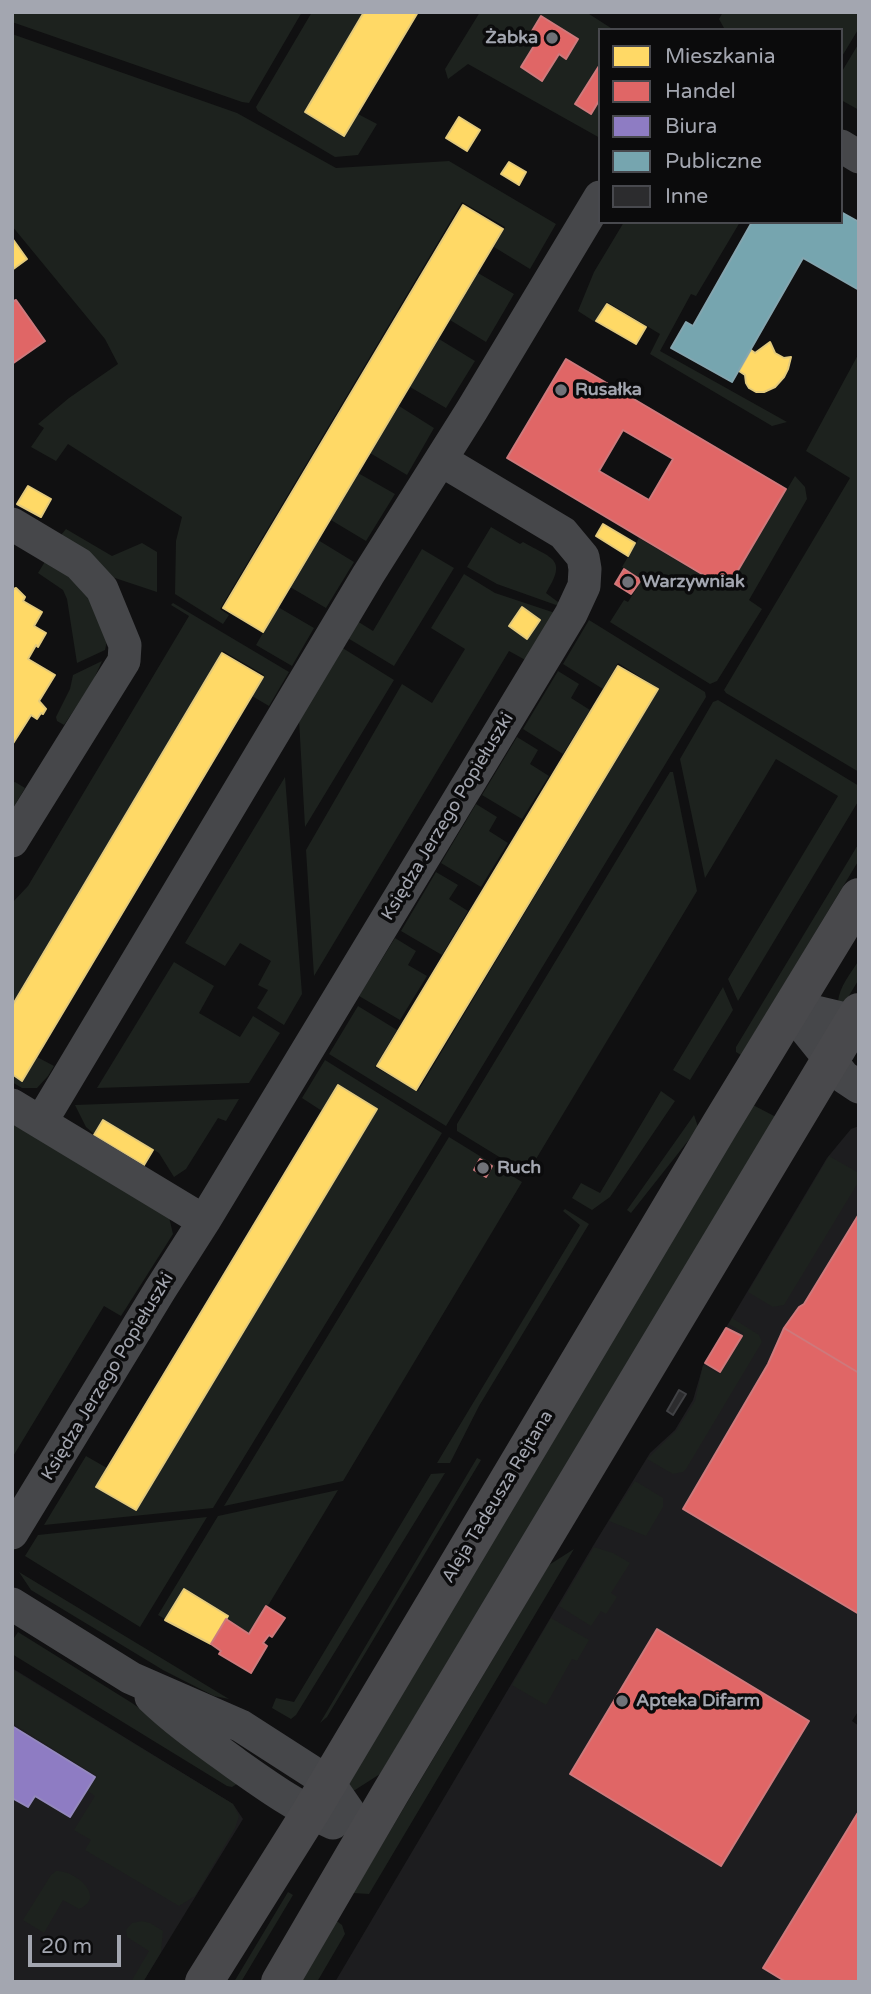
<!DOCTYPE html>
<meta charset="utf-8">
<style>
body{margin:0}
#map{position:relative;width:871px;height:1994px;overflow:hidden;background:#101011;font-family:"Varela Round",sans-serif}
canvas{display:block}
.frame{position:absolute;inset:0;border:14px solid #a3a6b0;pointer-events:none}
.legend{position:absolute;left:598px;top:28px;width:245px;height:196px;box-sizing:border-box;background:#0b0b0c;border:2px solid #48494e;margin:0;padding:9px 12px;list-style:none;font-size:21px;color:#a3a6b0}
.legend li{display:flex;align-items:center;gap:14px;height:35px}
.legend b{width:35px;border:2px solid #48494e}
.scale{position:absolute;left:28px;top:1935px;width:93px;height:32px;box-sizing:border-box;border:4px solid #a3a6b0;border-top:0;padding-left:9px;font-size:21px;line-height:24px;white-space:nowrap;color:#a3a6b0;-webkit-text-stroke:5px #0b0b0c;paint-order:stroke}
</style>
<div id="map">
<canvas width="871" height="1994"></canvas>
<div class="frame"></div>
<ul class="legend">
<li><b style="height:19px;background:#ffd966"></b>Mieszkania</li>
<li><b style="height:19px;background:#e06666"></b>Handel</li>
<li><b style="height:19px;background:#8e7cc3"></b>Biura</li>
<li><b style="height:19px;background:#76a5af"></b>Publiczne</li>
<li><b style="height:19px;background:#2c2c2e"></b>Inne</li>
</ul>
<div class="scale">20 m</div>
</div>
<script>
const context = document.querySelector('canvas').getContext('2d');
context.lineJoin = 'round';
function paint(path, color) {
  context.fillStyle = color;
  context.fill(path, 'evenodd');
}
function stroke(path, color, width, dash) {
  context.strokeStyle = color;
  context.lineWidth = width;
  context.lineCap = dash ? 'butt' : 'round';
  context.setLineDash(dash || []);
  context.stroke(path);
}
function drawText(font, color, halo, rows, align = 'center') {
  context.font = font + ' "Varela Round",sans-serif';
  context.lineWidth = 7;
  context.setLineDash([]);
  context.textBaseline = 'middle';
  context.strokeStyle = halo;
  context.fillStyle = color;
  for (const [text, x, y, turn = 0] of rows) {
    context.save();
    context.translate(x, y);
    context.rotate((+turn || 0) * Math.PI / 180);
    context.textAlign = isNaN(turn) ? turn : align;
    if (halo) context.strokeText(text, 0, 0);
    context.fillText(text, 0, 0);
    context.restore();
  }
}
const built = new Path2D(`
 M859,1126v584l-7,11 7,5v256h-524l258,-436 57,-93 25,-23 18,-30 10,-34 124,-208 24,-29z
 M12,1668l221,136 10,15 -100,163h-131z`);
const green = new Path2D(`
 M12,12h290l-53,91 -7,-1 -230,-80z
 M312,12h51l-59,100 40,24 14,-22 19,10 -19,31 -23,2 -77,-46 -2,-4z
 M480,12h106l28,18h-14v108l-132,-74 -20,15 -3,-10z
 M723,12h136v16l-18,30v-28h-114l-3,-2 -5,-9z
 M12,34l225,79 99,55 113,-7 107,63 -26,45 -36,-22 11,-20 -43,-25 -242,407 9,6 -6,9 -48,-30 1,-53 6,-24 -114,-73 -12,17 -25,-14 13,-19 -6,-4 31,-26 49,-34 -13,-25 -93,-113z
 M859,43v67l-18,-10v-27z
 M624,222h116l-44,74 -5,-2 -31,57 127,71 -15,4 -122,-72 10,-20 -53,-32 -12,20 -17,-11 16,-39z
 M478,273l36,21 -28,48 -36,-22z
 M439,339l36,22 -29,47 -36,-21z
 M859,353v419l-133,-79 -2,-3 126,-212 -44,-27z
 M399,406l35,22 -27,47 -37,-22z
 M358,473l37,21 -29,47 -35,-21z
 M795,476l10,11 2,12 -58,101 13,9 -45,72 -7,3 -100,-62 14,-22 4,2 14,-22 -20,-13 17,-29 88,52z
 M491,527l29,17 3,-2c29,17 45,16 23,51l12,9v2l-2,1 -59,-21 -30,-17z
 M66,529l46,27 30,-13 15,9v40l-45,-15 -51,-42z
 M318,540l36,22 -28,46 -36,-21z
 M422,549l32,19 -60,98 -48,-29 11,-16 16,10z
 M46,560l17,9 24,23 20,49 -2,9 -28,13 -10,-64 -4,-9 -25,-17z
 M464,574l31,19 60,20 -26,49 -20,-11 -195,325 -8,-126 96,-166 30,19 33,-54 -34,-21z
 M173,603l116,69 -20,34 -17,-10 12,-21 -41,-24 -211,353v-101l16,-17 161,-270 -18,-11z
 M278,607l36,21 -22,38 -36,-21z
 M589,620l116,72 1,5 -260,429 -117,-72 29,-48 39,24 -22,37 43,24 241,-402 -41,-26 -15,26 -40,-25z
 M341,647l53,33 -89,147 -6,-108z
 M102,661l-10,22 -28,42 -7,-4 -1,-4 14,-28 3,-14z
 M558,671l21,13 -8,14 19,12 -27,44 -40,-25z
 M718,700l141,86v14l-121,201 -10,-22 110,-183 -62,-37 -71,119 -25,-119 33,-57z
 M517,737l21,13 -8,14 19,12 -27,43 -40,-24z
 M670,772h3l24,119 -170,283 -70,-43v-7z
 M285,777l17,217 -18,31 -27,-17 11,-18 -10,-5 13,-24 -31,-18 -15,23 -40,-23z
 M15,782l10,6 -13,22v-27z
 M476,804l21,13 -8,14 19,12 -27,44 -40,-24z
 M859,843v17l-118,195 -5,-3v-5z
 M436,872l22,13 -9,14 19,12 -26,44 -41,-24z
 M395,938l21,13 -8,14 19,11 -27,44 -41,-24z
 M859,960v19l-15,25 -6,-2c1,-15 13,-29 21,-42z
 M174,962l40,24 -15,27 41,24 13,-21 27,17 -31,50 -152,5z
 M723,987l10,23 -43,70 -17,-10z
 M37,1057l17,9 -6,10 -11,12h-15l-10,-6v-7l11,6z
 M325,1060l117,73 -229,375 -169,17 42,-69 21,12 -11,19 40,24 242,-402 -40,-24 -16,26 -20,-13z
 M661,1091l14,10 -65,96 -18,13 -20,-12 9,-15 19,10z
 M239,1099l-13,22 -8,-3 -32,51 -12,8 -15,-24 -56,-33 -9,14 -8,-7 -11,-22z
 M753,1105l23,12 -396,657 -25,16h-4l-3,-5z
 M694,1115l4,12 -3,5 -64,81 -4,-3z
 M12,1120l156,93 5,21 -52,82 -17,-10 -92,152z
 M449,1137l73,45 -179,299 -119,25z
 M829,1156l30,17v8l-75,124 -11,2 -25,-15z
 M565,1209l24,15 -110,182 -29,57h-13l143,-238 -17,-14z
 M732,1318l27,17 3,7 -76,127 -3,3 -10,2 -26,-15 29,-28 19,-30 8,-36 16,9 25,-41 -15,-9z
 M477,1458l4,2 -154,257 -7,6z
 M445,1473l-149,242 -5,4 -19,-11 4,-10 18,4 137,-228z
 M635,1481l28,17v9l-17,29 -37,-15z
 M338,1490l-69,114 -20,29 -23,-14 2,-3 -44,-27 -19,30 -7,-4 60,-99z
 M207,1517l-67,110 -115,-71 13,-21z
 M594,1547l19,6 17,10 -19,30 6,4 -11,17 -5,-3 -10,15 -32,-20z
 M574,1549l-205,345 -16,-1 196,-328z
 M19,1572l210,127 -15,-3 -51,-26 -132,-80z
 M551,1618l38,22 -12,21 -5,-2 -26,46 -34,-20z
 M18,1632l114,71 108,79 -8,5 -5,-1 -215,-132v-13z
 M12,1669l221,135 6,12 -4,12 -40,68 -16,10 -94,-56 6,-10 -17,-10 21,-34 -7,-5 9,-15 -85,-53z
 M56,1871c20,-1 51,27 23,38l-16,-9 -19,33 -21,-13 28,-45z
 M288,1892l5,3 -52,87h-7z
 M142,1921l8,2 13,8 -2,21 -18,30h-12l18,-31 -22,-14 -1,-7 6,-7z
 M336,1922h2l4,3 3,9 -28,48h-17z`);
const homes = new Path2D(`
 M364,12h54l-74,124 -39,-24z
 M459,117l21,13 -13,21 -21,-13z
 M509,162l17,10 -7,13 -18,-11z
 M463,205l40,24 -240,403 -40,-24z
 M12,238l15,21 -15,11z
 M607,304l39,23 -10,17 -40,-23z
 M770,342l5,11 9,5 7,-1 -3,12 -4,8 -9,10 -11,5h-8l-7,-4 -3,-5 -1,-8 -6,-4 12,-21 4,3z
 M28,486l23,13 -10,18 -24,-13z
 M603,524l32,19 -7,13 -32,-20z
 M16,588l9,9 -2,4 19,11 -8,14 12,7 -8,14 -2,-2 -8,14 27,16 -16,26 7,8 -3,5 -2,-1 -4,6 -6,-4 -19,30v-155z
 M522,607l18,13 -13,19 -18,-13z
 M222,653l41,24 -241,404 -10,-7v-68z
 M618,666l40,23 -242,401 -39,-24z
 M338,1085l39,24 -241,401 -40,-23z
 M103,1120l50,30 -9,15 -50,-30z
 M184,1589l44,27 -17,28 -46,-24z`);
const shops = new Path2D(`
 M541,16l37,23 -12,20 -7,-5 -17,27 -21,-14 16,-26 -8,-5z
 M599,66l1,33 -9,15 -16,-10z
 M16,300l29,41 -33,23v-62z
 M566,359l220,130 -59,100 -220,-131zM623,430l50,29 -24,41 -50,-29z
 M624,569l17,11 -10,14 -16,-10z
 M480,1159l12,7 -6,11 -12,-7z
 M859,1214v159l-75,-45 15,-21 5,-3z
 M726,1328l16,8 -22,36 -15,-9z
 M784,1328l75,45v241l-176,-105 85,-145z
 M266,1606l19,12 -13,19 -3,-2 -6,8 4,3 -16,27 -32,-19 2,-3 -10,-7 15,-25 23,15z
 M657,1629l152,92 -88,145 -151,-92z
 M859,1811v171h-73l-23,-14z`);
const offices = new Path2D(`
 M12,1726l83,51 -25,40 -35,-21 -7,11 -16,-9z`);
const public = new Path2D(`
 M841,212l18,10v68l-56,-32 -71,124 -61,-34 15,-26 7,4 59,-104h89z`);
const building = new Path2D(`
 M679,1390l7,4 -13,21 -6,-4z`);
const minor = new Path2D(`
 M841,146l18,11
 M12,524l67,40 23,25 23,56 -1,16 -112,180
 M790,1010l54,67 15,10
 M790,1010l26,2 38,9 5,3
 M12,1105l192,116
 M41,1122l327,-547 104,-165 128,-213
 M12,1533l148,-243 44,-69 367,-607 13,-28 1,-17 -2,-12 -20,-24 -122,-73
 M12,1604l119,74 110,48 87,56 38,55
 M151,1697c26,25 55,45 85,67 31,22 62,44 97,59`);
const major = new Path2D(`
 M204,1982l106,-169 410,-688 139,-228
 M280,1982l111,-190 468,-780`);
const markers = [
 [552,38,7,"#707278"],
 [561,390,7,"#707278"],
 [628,582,7,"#707278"],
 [483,1168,7,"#707278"],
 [622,1701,7,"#707278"]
];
const poiNames = [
 ["Żabka",538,38,"right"],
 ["Rusałka",575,390],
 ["Warzywniak",642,582],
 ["Ruch",497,1168],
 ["Apteka Difarm",636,1701]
];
const streetNames = [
 ["Księdza Jerzego Popiełuszki",448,817,-59],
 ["Księdza Jerzego Popiełuszki",108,1377,-59],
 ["Aleja Tadeusza Rejtana",498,1497,-59]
];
paint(built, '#1d1d1f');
paint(green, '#1d221e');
paint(homes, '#ffd966');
stroke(homes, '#e3ca7c', 2);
paint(shops, '#e06666');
stroke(shops, '#ce797c', 2);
paint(offices, '#8e7cc3');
stroke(offices, '#9489bd', 2);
paint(public, '#76a5af');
stroke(public, '#84a5af', 2);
paint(building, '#2c2c2e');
stroke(building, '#404144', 2);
stroke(minor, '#46474a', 33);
stroke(major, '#49494c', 38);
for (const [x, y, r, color] of markers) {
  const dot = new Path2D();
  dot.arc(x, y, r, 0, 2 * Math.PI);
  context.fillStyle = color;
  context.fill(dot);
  stroke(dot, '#0b0b0c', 2.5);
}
drawText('bold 18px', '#a3a6b0', '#0b0b0c', poiNames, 'left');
drawText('18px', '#a3a6b0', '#0b0b0c', streetNames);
</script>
